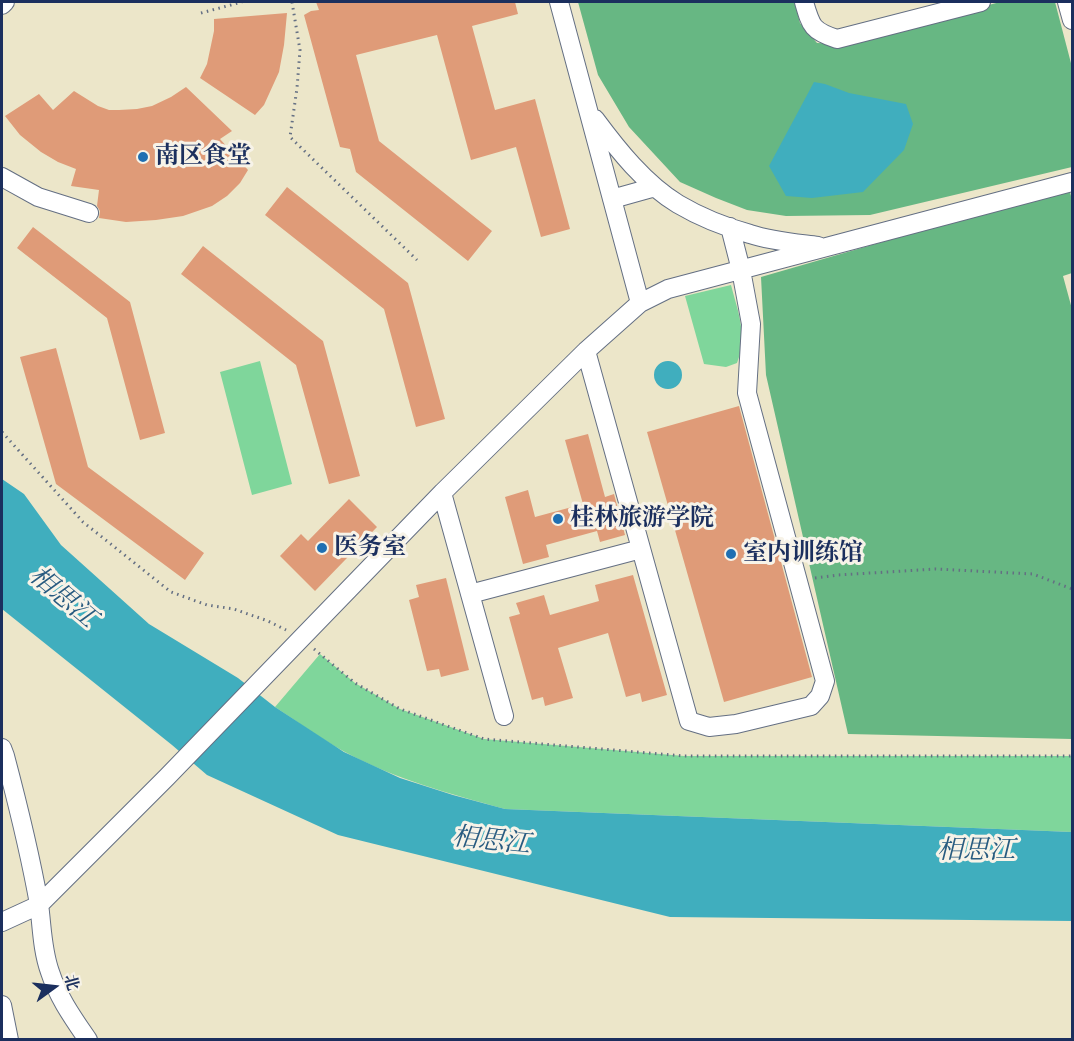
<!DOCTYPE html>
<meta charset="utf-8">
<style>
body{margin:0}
#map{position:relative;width:1074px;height:1041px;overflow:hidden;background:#ece6c9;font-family:Alegreya,"Noto Serif SC",serif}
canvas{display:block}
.frame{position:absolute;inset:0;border:3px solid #1b2f5e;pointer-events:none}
.north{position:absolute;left:24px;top:957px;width:60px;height:60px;-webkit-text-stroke:4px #f7f3e8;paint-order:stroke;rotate:75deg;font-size:16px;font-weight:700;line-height:24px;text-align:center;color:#1b2f5e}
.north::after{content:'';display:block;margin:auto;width:21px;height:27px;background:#1b2f5e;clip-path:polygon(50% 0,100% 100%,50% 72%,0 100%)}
</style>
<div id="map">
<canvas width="1074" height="1041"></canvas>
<div class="frame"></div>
<div class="north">北</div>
</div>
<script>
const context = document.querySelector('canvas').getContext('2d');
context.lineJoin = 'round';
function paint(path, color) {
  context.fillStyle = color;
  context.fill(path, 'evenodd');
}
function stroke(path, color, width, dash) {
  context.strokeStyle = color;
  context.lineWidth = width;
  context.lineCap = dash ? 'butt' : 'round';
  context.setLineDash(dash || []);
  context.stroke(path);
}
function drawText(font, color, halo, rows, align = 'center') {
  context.font = font + ' Alegreya,"Noto Serif SC",serif';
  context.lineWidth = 6;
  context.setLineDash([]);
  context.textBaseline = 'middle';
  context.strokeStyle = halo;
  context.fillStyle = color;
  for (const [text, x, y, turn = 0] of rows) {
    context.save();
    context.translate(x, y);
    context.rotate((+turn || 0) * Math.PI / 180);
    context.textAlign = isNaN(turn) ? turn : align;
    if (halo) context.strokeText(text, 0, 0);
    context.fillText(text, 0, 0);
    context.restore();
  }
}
const green = new Path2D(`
 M731,285c7,27 17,51 6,78l-11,4 -22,-3 -19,-68z
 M260,361l32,123 -40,11 -32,-123z
 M320,654l35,29 45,26 84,30 200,17h388v76l-567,-23c-55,-15 -110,-30 -160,-57 -24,-13 -47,-30 -70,-45z`);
const forest = new Path2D(`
 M578,2h217l5,21 17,20 26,1 157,-42h55l17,65v100l-202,48 -84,1 -39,-6 -31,-12 -36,-16 -51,-55 -31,-52z
 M1069,188l3,12v73l-9,3 9,33v430l-224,-5 -82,-359 -5,-98z`);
const water = new Path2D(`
 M814,82l11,2 24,9 57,11 7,20 -9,26 -41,42 -51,6 -26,-2 -17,-30z
 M654 375a14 14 0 1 1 28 0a14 14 0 1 1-28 0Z
 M2,479l22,15 37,51 88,79 89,54 37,29 69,45 56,26 53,17 52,14 567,23v89l-402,-4 -332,-82 -131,-60 -35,-30 -170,-136z`);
const building = new Path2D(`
 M316,2h199l3,12 -46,12 23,84 40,-11 35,130 -29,8 -25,-90 -45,13 -34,-125 -81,20 23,86 113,90 -24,30 -112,-89 -6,-23 -10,-2 -36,-132 7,-4 8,-1z
 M287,13l-3,32 -5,27 -15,33 -9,10 -55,-37 7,-14 7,-33v-12z
 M186,87l46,44 -12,8 28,31 -8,13 -13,13 -15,10 -29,10 -27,4 -30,2 -27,-4 1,-7 -3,-5 2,-16 -28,-4 5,-17 -18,-7 -17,-10 -21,-17 -15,-19 34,-22 14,16 21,-19 24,15 11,4h10l18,-1 15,-3 19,-9z
 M287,187l121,96 37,136 -29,8 -32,-118 -119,-94z
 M33,227l97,75 35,131 -25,7 -33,-122 -90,-70z
 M203,246l120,95 37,135 -31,8 -33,-119 -115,-91z
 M56,348l32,119 116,86 -19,27 -129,-96 -36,-127z
 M739,406l73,271 -88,25 -77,-270z
 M588,434l17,63 9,-3 11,41 -25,7 -3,-11 -51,14 3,12 -26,7 -18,-67 23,-7 7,27 48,-13 -18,-64z
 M349,499l28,28 -62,64 -35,-35 21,-22 7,7z
 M633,575l34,120 -25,7 -2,-9 -14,4 -18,-64 -50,15 15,50 -28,8 -2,-9 -11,3 -23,-83 11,-3 -4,-11 28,-8 6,20 49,-14 -4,-16z
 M446,578l23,92 -28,7 -2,-8 -12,2 -18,-71 10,-3 -3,-12z`);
const path = new Path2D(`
 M292,2l8,48 -3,38 -7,49 127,123
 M201,13l41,-11
 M2,432l81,90 88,70 36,13 27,4 34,12 18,9
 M815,578l23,-3 98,-6 97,5 39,15
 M314,649l41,34 45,26 84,30 200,17h388`);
const minor = new Path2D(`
 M559,2l81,301
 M804,2c7,24 8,29 33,37l144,-37
 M1067,2l5,18
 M2,5l3,-3
 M595,119c23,31 50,65 83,85 22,13 47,23 72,30 21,7 45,9 68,12
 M2,177l36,20 51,16
 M612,199l43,-12
 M586,351l103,370 20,6 27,-3 75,-18 9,-10 5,-15 -78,-288 4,-69 -10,-54 -11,-43
 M442,493l62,223
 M470,594l171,-45
 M2,748l3,8c13,49 25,98 34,148 3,22 3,46 11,68 8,25 23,46 38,68
 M2,922l37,-17 128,-128 275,-284 144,-142 54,-48 28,-14 404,-107
 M2,1005l7,35`);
const markers = [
 [143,157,6,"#1f6fb2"],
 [558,519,6,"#1f6fb2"],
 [322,548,6,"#1f6fb2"],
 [731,554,6,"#1f6fb2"]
];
const poiNames = [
 ["南区食堂",155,157],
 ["桂林旅游学院",570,519],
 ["医务室",334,548],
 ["室内训练馆",743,554]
];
const waterNames = [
 ["相思江",62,598,40],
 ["相思江",491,842,6],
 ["相思江",976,852]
];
paint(green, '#7fd69b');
paint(forest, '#67b783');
paint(water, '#40aebe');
paint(building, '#df9b78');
stroke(minor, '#646f83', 20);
stroke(path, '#646f83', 3, [1.5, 4.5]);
stroke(minor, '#fff', 18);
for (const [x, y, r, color] of markers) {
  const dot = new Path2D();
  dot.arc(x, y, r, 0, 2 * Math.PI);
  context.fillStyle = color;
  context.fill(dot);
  stroke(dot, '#f7f3e8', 2);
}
drawText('bold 24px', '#1b2f5e', '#f7f3e8', poiNames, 'left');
drawText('italic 26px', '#285b80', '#f7f3e8', waterNames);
</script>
